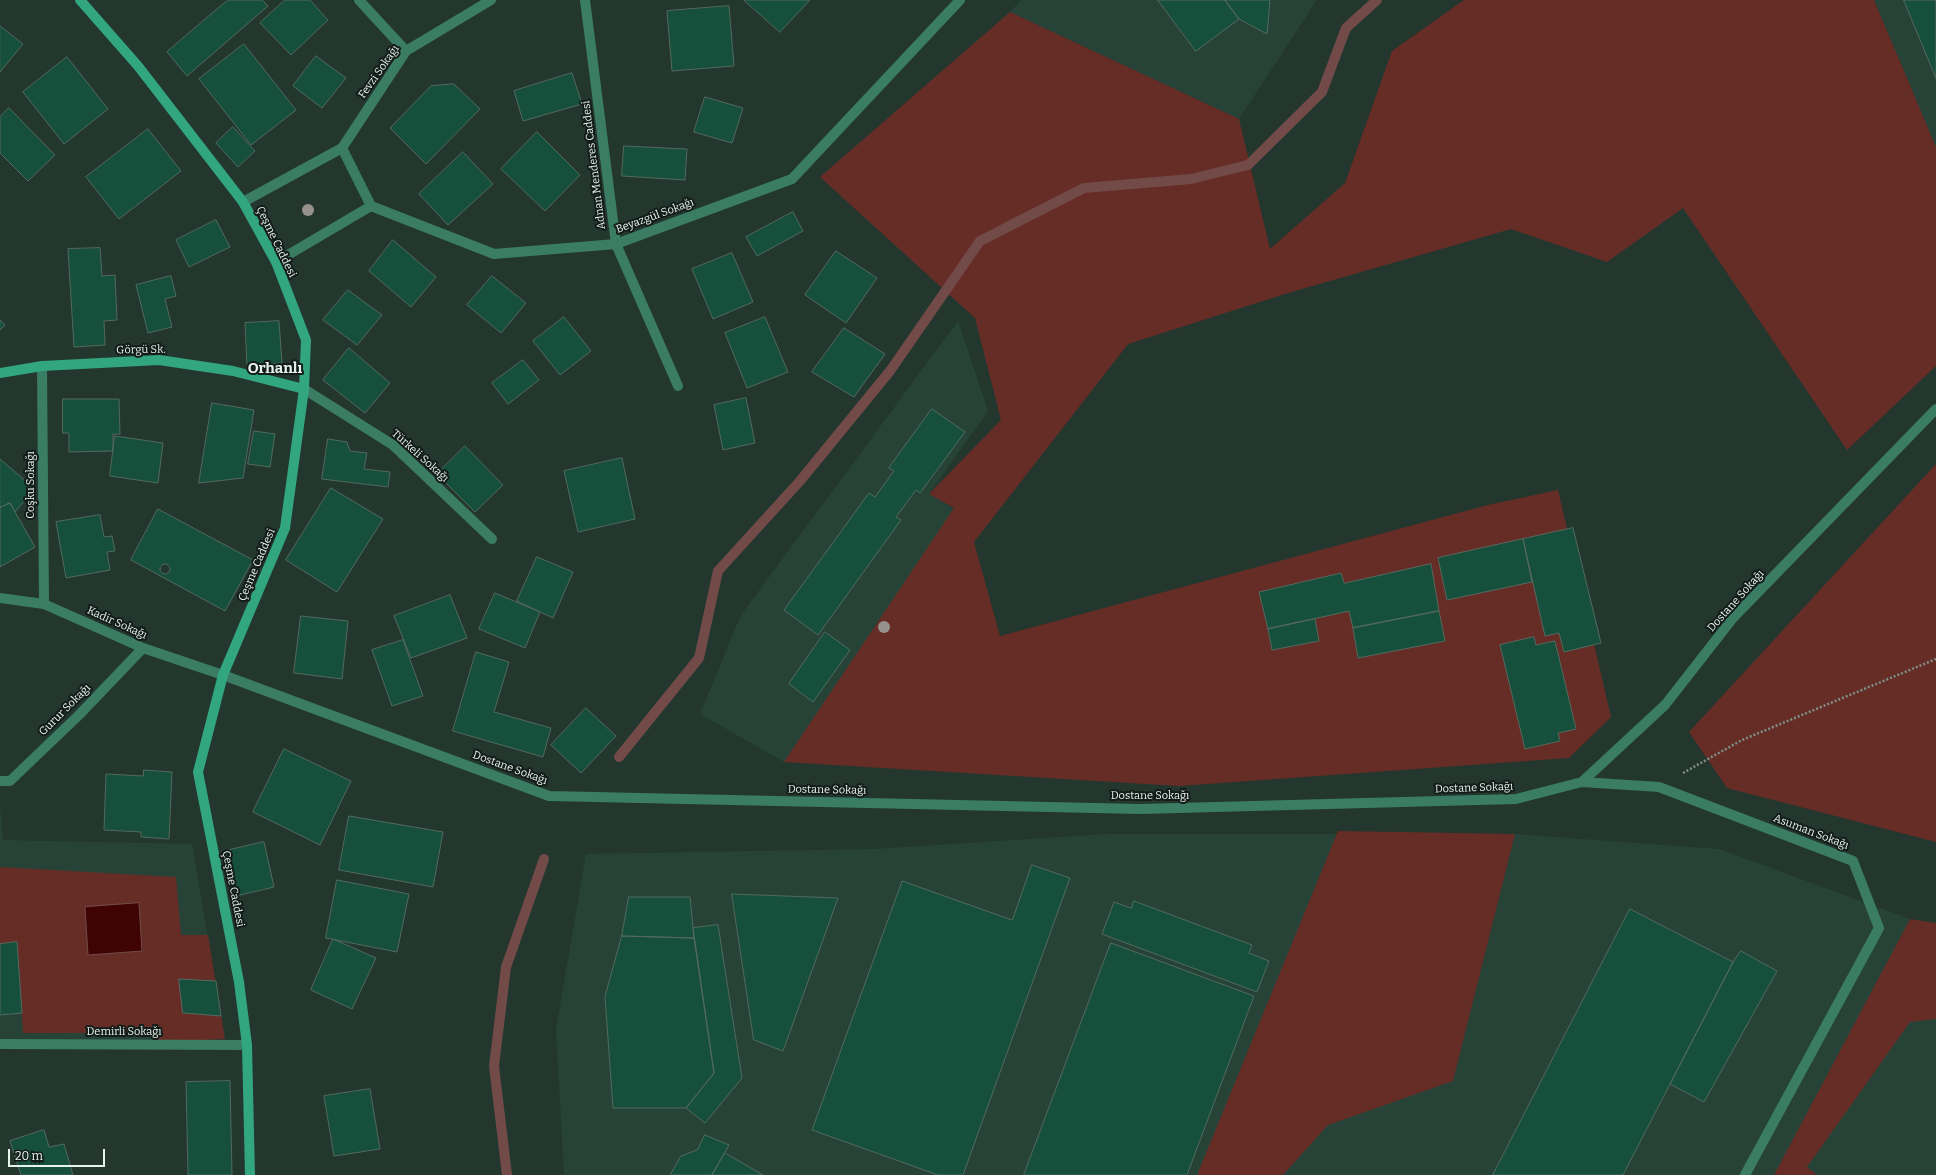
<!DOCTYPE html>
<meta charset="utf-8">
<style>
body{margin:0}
#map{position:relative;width:1936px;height:1175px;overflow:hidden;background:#23372f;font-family:Bitter,serif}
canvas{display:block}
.scale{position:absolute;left:8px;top:1149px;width:97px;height:18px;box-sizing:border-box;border:2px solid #e7f3ed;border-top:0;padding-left:5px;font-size:12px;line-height:14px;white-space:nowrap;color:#e7f3ed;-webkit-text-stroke:3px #131c18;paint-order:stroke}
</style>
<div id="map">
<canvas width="1936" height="1175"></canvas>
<div class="scale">20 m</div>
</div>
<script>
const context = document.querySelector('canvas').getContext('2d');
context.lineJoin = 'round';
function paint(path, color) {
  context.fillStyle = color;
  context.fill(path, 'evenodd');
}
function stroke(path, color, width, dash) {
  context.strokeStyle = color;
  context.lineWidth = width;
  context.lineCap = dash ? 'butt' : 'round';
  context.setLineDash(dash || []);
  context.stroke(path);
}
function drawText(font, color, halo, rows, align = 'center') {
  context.font = font + ' Bitter,serif';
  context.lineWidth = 4;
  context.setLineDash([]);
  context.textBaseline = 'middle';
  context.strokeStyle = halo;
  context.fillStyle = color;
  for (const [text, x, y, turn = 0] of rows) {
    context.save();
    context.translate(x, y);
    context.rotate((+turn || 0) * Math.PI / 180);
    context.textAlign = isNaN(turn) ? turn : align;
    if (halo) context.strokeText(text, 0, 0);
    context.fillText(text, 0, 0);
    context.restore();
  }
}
const built = new Path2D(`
 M1021,0h296l-78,119 -229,-107z
 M1874,0h62v148z
 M958,321l30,90 -59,83 25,15 -170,253 -84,-48 41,-99z
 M0,805l3,35 189,4 33,195 -225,5z
 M1109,834h404l206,15 191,70 26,4v252h-1372l-8,-146 30,-175 287,-5z`);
const green = new Path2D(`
 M1464,0h410l62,147v219l-89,84 -164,-242 -76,54 -96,-33 -223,64 -160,51 -154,198 26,94 488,-131 70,-15 53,227 -42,41 -390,28 -395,-24 170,-254 -25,-14 72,-74 -26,-102 -155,-141 190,-165 229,107 31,130 75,-66 47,-132z
 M1936,464v378l-209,-54 -38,-56z
 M1338,831l177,3 -62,247 -125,44 -45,50h-86z
 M0,867l176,10 5,58h27l17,104 -67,3v-9h-135l-6,-91 -17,2z
 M1910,919l26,4v96l-26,3 -103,145 10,8h-43z`);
const water = new Path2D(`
 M139,903l3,48 -54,4 -3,-48z`);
const stream = new Path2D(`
 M619,757l80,-99 19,-87 82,-90 90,-110 90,-130 104,-53 107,-9 57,-14 74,-73 24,-64 31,-28
 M507,1175l-13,-109 12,-99 38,-108`);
const building = new Path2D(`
 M228,0h34l6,6 -81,70 -20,-24z
 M285,0h25l18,20 -37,35 -31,-32z
 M744,0h66l-30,32z
 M1158,0h67l14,19 -43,32z
 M1225,0h45l-3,34 -28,-15z
 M1904,0h32v78z
 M729,6l5,60 -62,5 -5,-60z
 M0,26l23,18 -23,28z
 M244,44l52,66 -45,35 -52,-66z
 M316,56l30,22 -24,30 -29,-22z
 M67,57l41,52 -44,35 -41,-52z
 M572,73l10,31 -59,17 -9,-30z
 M454,84l26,25 -54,55 -36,-36 41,-42z
 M705,97l38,11 -11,35 -38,-11z
 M9,108l46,47 -27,26 -28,-28v-36z
 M233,127l22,24 -17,16 -22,-24z
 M148,129l33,42 -62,48 -33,-42z
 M537,132l43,43 -35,36 -44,-42z
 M624,146l63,3 -2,31 -63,-4z
 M463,152l30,32 -45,41 -29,-31z
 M793,212l10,19 -46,25 -11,-19z
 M216,220l14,27 -41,20 -13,-27z
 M393,240l43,37 -25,30 -42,-36z
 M100,248l2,28 13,-1 2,45 -13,1 1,24 -31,2 -6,-98z
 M836,251l41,27 -31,45 -41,-28z
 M732,253l21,49 -40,17 -21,-50z
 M171,276l5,20 -11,3 7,28 -24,6 -12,-48z
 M492,276l34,27 -25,30 -34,-28z
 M348,290l34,25 -25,30 -34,-25z
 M564,317l27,34 -31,24 -27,-34z
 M765,317l23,55 -41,16 -22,-55z
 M0,320l5,5 -5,5z
 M279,321l3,42 -35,2 -2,-42z
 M844,328l41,26 -31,43 -42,-25z
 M349,348l41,35 -25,30 -42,-33z
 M523,360l16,20 -31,24 -16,-21z
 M746,398l9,45 -32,7 -9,-45z
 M63,399h56l1,35h-7v17l-44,1v-19h-6z
 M212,403l42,7 -11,68 -44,5z
 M932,409l33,23 -45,61 -4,-3 -20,27 5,3 -83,115 -34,-25 85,-117 6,4 19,-26 -5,-3z
 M254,431l21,3 -5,33 -22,-3z
 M115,436l48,7 -5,40 -48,-7z
 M328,439l19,3 3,9 17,2 -3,16 26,3 -2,15 -66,-8z
 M465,446l38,39 -28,27 -38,-38z
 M622,458l13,61 -57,13 -14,-61z
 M0,459l35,30 -20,23 -5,-9 -9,4 -1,-1z
 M331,488l52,31 -46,73 -51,-32z
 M10,503l25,44 -35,20v-59z
 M158,509l95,51 -28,51 -94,-51z
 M100,515l4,22 8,-1 3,15 -8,1 3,18 -44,8 -10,-56z
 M1573,528l28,115 -37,9 -5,-19 -14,3 -22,-97z
 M1523,539l9,43 -85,18 -9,-42z
 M537,557l36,15 -20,46 -36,-17z
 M160 569a5 5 0 1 1 10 0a5 5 0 1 1-10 0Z
 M1431,564l8,47 -86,17 -4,-17 -81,18 -9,-37 82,-19 3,10z
 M495,593l45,19 -15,36 -46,-19z
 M450,595l17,43 -56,20 -17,-42z
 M1439,611l6,30 -87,17 -5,-30z
 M301,616l47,5 -6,58 -48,-6z
 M1315,619l4,22 -47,9 -4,-21z
 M825,632l25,18 -37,52 -24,-18z
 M1534,637l2,8 19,-4 21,88 -18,4 2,8 -35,8 -25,-104z
 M403,640l20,56 -31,10 -20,-56z
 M476,652l33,10 -15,50 57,16 -8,29 -90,-26z
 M586,708l30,28 -35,37 -30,-28z
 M284,749l67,32 -31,64 -67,-33z
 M144,770l28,2 -3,67 -28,-2v-5l-37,-2 2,-56 37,2z
 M349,816l94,16 -10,55 -94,-17z
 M264,842l10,45 -38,9 -11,-45z
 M1032,865l38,13 -107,297h-25l-126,-45 90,-249 110,39z
 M337,880l72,14 -12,58 -71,-14z
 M732,894l106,4 -55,153 -29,-11z
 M629,897h61l4,41 -72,-2z
 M1134,901l118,44 -3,8 20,8 -12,31 -155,-58 12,-32 17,6z
 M1630,909l103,53 -110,213h-130z
 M718,925l24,153 -37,45 -19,-15 28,-35 -21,-145z
 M622,936l72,2 20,135 -28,35h-73l-8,-111z
 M333,939l43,19 -24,51 -41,-19z
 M17,942l5,71 -22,2v-71z
 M1111,943l143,53 -67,179h-163z
 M1741,951l36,20 -73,131 -34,-18 63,-122z
 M179,979l37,2 5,35 -38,-3z
 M230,1081l2,94h-44l-2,-93z
 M370,1089l10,60 -46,7 -10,-60z
 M44,1130l5,17 15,-3 9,31h-52l-11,-34z
 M705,1135l24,10 -17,30h-42l11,-19 16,-6z
 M725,1153l38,22h-51z`);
const path = new Path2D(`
 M1683,773l59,-33 194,-81`);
const street = new Path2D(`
 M359,0l47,51
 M585,0l31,244 62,142
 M342,148l29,58
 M243,202l99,-54 64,-97 85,-51
 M371,206l123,48 122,-10 176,-65 168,-179
 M276,262l95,-56
 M42,366l2,238
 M304,389l89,56 99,94
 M0,598l44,6 99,44 80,27 326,121 591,13 376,-10 66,-17 83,-77 68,-87 203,-209
 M0,781h10l69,-66 64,-67
 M1582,782l77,5 194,74 26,67 -134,247
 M0,1044l247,1`);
const secondary = new Path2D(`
 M80,0l58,66 105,136 33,60 30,78 -2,49 -19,139 -62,147 -25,97 41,210 8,63 3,130
 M0,373l42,-7 117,-6 74,11 71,18`);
const trees = [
 [308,210],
 [884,627]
];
const streetNames = [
 ["Fevzi Sokağı",379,72,-55],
 ["Adnan Menderes Caddesi",594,165,-97],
 ["Beyazgül Sokağı",655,216,-20],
 ["Çeşme Caddesi",276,242,64],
 ["Görgü Sk.",141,350,-1],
 ["Türkeli Sokağı",420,456,42],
 ["Coşku Sokağı",31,485,-90],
 ["Çeşme Caddesi",257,565,-67],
 ["Dostane Sokağı",1736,601,-48],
 ["Kadir Sokağı",117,623,24],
 ["Gurur Sokağı",65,710,-45],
 ["Dostane Sokağı",510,768,20],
 ["Dostane Sokağı",1474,788,-2],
 ["Dostane Sokağı",827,790,1],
 ["Dostane Sokağı",1150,796],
 ["Asuman Sokağı",1811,832,21],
 ["Çeşme Caddesi",233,889,79],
 ["Demirli Sokağı",124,1032]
];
const districtNames = [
 ["Orhanlı",275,369]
];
paint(built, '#274338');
paint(green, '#662d26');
paint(water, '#400303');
stroke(water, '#724b49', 1);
stroke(stream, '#724b49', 10);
paint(building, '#16503c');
stroke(building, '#53695f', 1);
stroke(path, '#7f9089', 2.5, [2, 2]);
stroke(street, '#3b7d64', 10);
stroke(secondary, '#32a67f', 10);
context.fillStyle = '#96918b';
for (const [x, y] of trees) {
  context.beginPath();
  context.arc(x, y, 6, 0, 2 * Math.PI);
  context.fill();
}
drawText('11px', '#e7f3ed', '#131c18', streetNames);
drawText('bold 15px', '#e7f3ed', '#131c18', districtNames);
</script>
